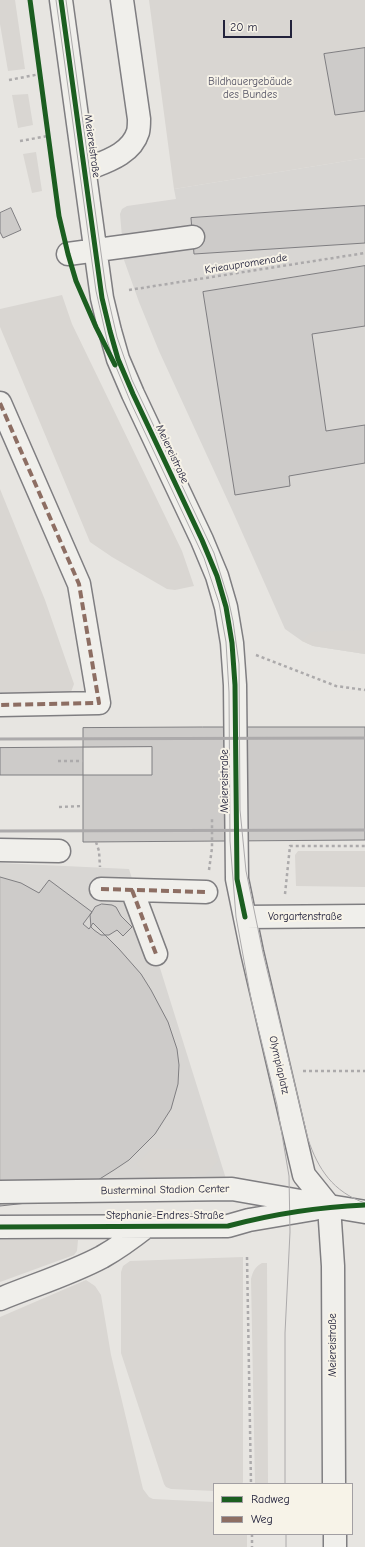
<!DOCTYPE html>
<meta charset="utf-8">
<style>
body{margin:0}
#map{position:relative;width:365px;height:1547px;overflow:hidden;background:#e7e5e1;font-family:"Comic Neue",sans-serif}
canvas{display:block}
.legend{position:absolute;left:213px;top:1483px;width:140px;height:52px;box-sizing:border-box;background:#f7f3e8;border:1px solid #a29fa3;margin:0;padding:5px 7px;list-style:none;font-size:12px;color:#22223b}
.legend li{display:flex;align-items:center;gap:8px;height:20px}
.legend b{width:20px;border:1px solid #a29fa3}
.scale{position:absolute;left:223px;top:20px;width:69px;height:18px;box-sizing:border-box;border:2px solid #22223b;border-top:0;padding-left:5px;font-size:12px;line-height:14px;white-space:nowrap;color:#22223b;-webkit-text-stroke:3px #f7f3e8;paint-order:stroke}
</style>
<div id="map">
<canvas width="365" height="1547"></canvas>
<ul class="legend">
<li><b style="height:5px;background:#1b5e20"></b>Radweg</li>
<li><b style="height:5px;background:#8d6e63"></b>Weg</li>
</ul>
<div class="scale">20 m</div>
</div>
<script>
const context = document.querySelector('canvas').getContext('2d');
context.lineJoin = 'round';
function paint(path, color) {
  context.fillStyle = color;
  context.fill(path, 'evenodd');
}
function stroke(path, color, width, dash) {
  context.strokeStyle = color;
  context.lineWidth = width;
  context.lineCap = dash ? 'butt' : 'round';
  context.setLineDash(dash || []);
  context.stroke(path);
}
function drawText(font, color, halo, rows, align = 'center') {
  context.font = font + ' "Comic Neue",sans-serif';
  context.lineWidth = 4;
  context.setLineDash([]);
  context.textBaseline = 'middle';
  context.strokeStyle = halo;
  context.fillStyle = color;
  for (const [text, x, y, turn = 0] of rows) {
    context.save();
    context.translate(x, y);
    context.rotate((+turn || 0) * Math.PI / 180);
    context.textAlign = isNaN(turn) ? turn : align;
    if (halo) context.strokeText(text, 0, 0);
    context.fillText(text, 0, 0);
    context.restore();
  }
}
const built = new Path2D(`
 M365,158v496l-52,-8 -11,-5 -17,-12 -52,-117 -74,-161 -20,-49 -15,-42 -4,-46 2,-5 5,-3 49,-7 -2,-10z
 M0,863l129,6 103,329 -232,1z`);
const green = new Path2D(`
 M0,0h15l10,69 -17,2 -8,-47z
 M149,0h216v158l-191,31z
 M28,94l5,31 -15,3 -6,-33z
 M36,152l6,39 -10,2 -9,-39z
 M62,295l10,29 110,227 12,35 -19,4 -8,-1 -55,-32 -22,-15 -90,-215v-18z
 M0,489l45,111 29,84 -3,8 -6,2 -65,1z
 M365,630v24l-52,-8 -11,-5 9,-9z
 M298,851h67v36l-69,-1 -1,-31z
 M152,1149h61l5,12 -12,14 -54,1 -16,-12z
 M0,1240h78l-1,11 -3,4 -74,27z
 M243,1257v225l-1,2h-28v7l-43,-2 -5,-2 -2,-3 -43,-131v-81l2,-6 7,-5z
 M262,1263h5l1,221h-13l-4,-205c2,-8 4,-12 11,-16z
 M86,1280l9,6 6,9 10,60 32,134 6,8 4,2 61,3v32h33v13h-247v-230z`);
const building = new Path2D(`
 M365,48v63l-30,4 -11,-61z
 M365,206v37l-171,11 -3,-36z
 M11,208l10,22 -18,8 -3,-6v-19z
 M365,266v60l-53,8 14,97 39,-6v38l-76,13 1,10 -55,9 -32,-203z
 M203,727h162v113l-282,2v-114z
 M152,747v28h-152v-27z
 M0,877l21,6 18,10 10,-13 43,32 -9,12 6,5 4,-6 26,26 22,25 10,16 17,32 9,27 2,16 -1,19 -7,25 -16,25 -26,26 -15,10 -16,10 -24,10 -47,13 -27,3z
 M102,904l10,1 4,2 5,9 11,11 -9,9 -6,-6 -8,5h-8l-7,-5 -3,-3 -1,-12 5,-8z`);
const path = new Path2D(`
 M9,80l31,-6
 M20,141l28,-5
 M129,290l236,-37
 M256,655l80,31 29,4
 M58,761h25
 M59,807l24,-1
 M96,842l3,9 1,16
 M209,870l3,-22v-31
 M285,894l5,-48h75
 M303,1071h62
 M247,1257l4,227
 M252,1534v13`);
const minor = new Path2D(`
 M61,0l41,298 8,33 8,28 15,35 69,146 15,36 9,31 6,36 3,42 2,194 15,73 52,223 25,31
 M85,170c19,-8 46,-15 53,-38 1,-4 1,-9 1,-13l-17,-119
 M68,254l125,-17
 M0,403l79,181 20,119 -99,2
 M0,850l59,1
 M101,889l105,3
 M132,890l24,64
 M245,917l120,-1
 M0,1192l232,-3 97,17 36,6
 M329,1206l4,60 1,218
 M0,1227l228,-1 21,-6 65,-11
 M0,1299c34,-14 70,-25 102,-42 16,-9 31,-20 45,-31
 M335,1534v13`);
const tram = new Path2D(`
 M56,0l40,291 11,49 7,22 17,41 73,155 15,45 7,39 3,50 1,149 6,76 15,82 26,106 12,71 1,56 -5,101v151
 M66,0l40,289 11,48 15,43 82,173 14,45 5,23 6,43 1,146 6,61 17,82 45,186c10,30 25,53 57,64
 M286,1534v13`);
const rail = new Path2D(`
 M0,739l365,-1
 M0,831l365,-1`);
const quiet = new Path2D(`
 M0,403l79,181 20,119 -99,2
 M101,889l105,3
 M132,890l24,64`);
const cycleway = new Path2D(`
 M30,0l29,216 9,38 8,27 20,46 19,38
 M61,0l41,298 8,33 8,28 15,35 69,146 15,36 9,31 6,36 3,42 2,194 8,38
 M0,1227l228,-1c45,-12 91,-19 137,-21`);
const parkNames = [
 ["Bildhauergebäude",250,82],
 ["des Bundes",250,95]
];
const streetNames = [
 ["Meiereistraße",92,146,82],
 ["Krieaupromenade",246,264,-9],
 ["Meiereistraße",172,454,65],
 ["Meiereistraße",225,781,-90],
 ["Vorgartenstraße",305,917],
 ["Olympiaplatz",279,1065,77],
 ["Busterminal Stadion Center",165,1190,-1],
 ["Stephanie-Endres-Straße",165,1216],
 ["Meiereistraße",333,1345,-90]
];
paint(built, '#d8d6d3');
paint(green, '#d9d6d2');
paint(building, '#cdcbc9');
stroke(building, '#7f7e81', 1);
stroke(minor, '#7f7e81', 25);
stroke(path, '#acaaab', 2.5, [3, 3]);
stroke(minor, '#f0efeb', 22);
stroke(tram, '#acaaab', 1);
stroke(rail, '#acaaab', 3);
stroke(quiet, '#8d6e63', 4, [8, 4]);
stroke(cycleway, '#1b5e20', 5);
drawText('11px', '#555465', '#f7f3e8', parkNames);
drawText('11px', '#22223b', '#f7f3e8', streetNames);
</script>
